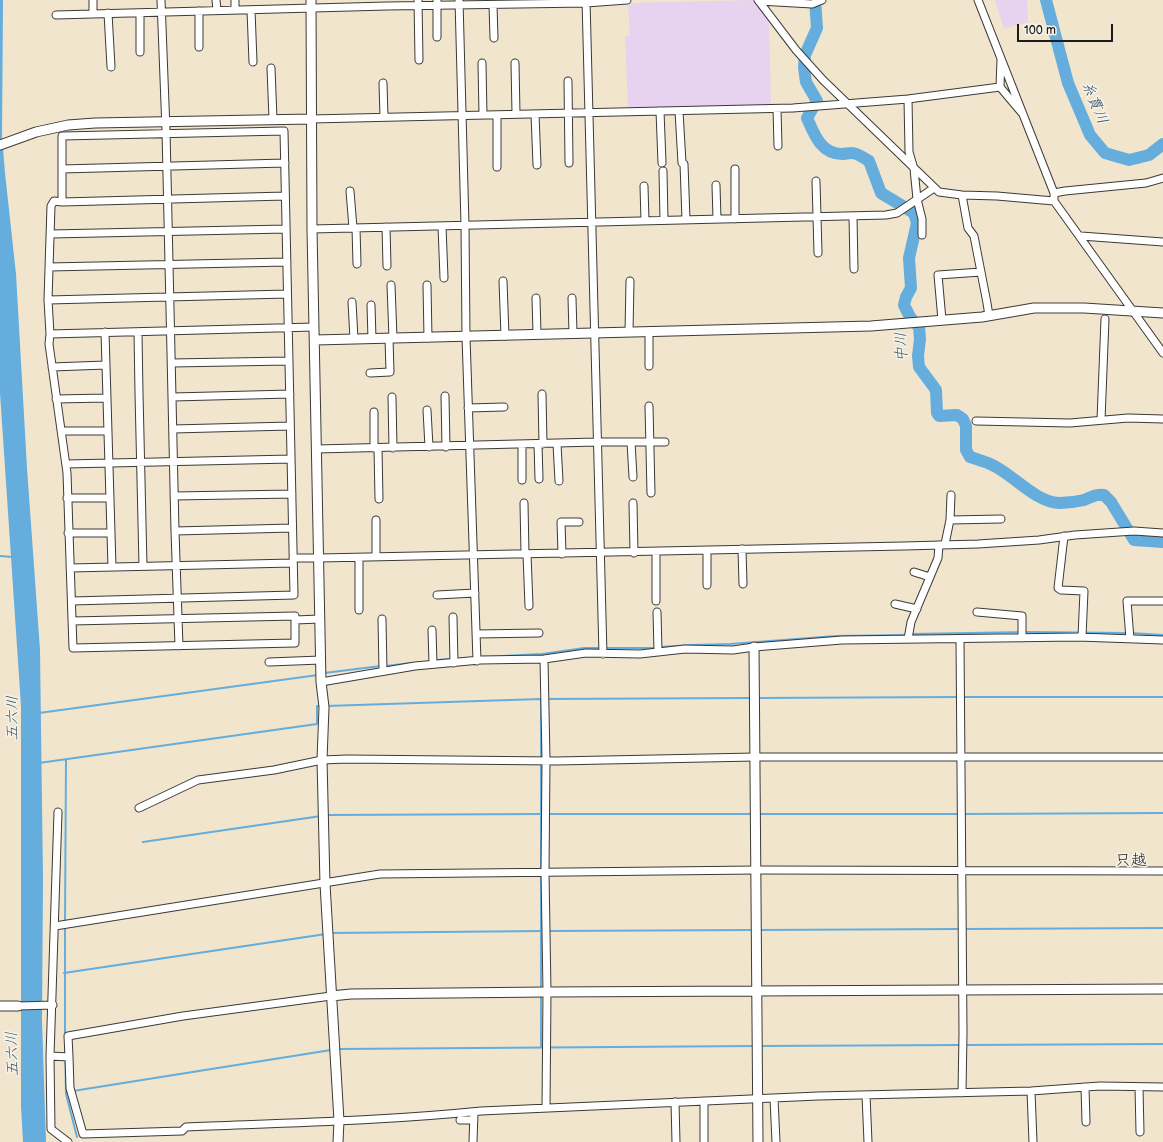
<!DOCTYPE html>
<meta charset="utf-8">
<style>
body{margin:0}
#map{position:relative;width:1163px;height:1142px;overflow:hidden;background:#f2e5cd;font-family:"Balsamiq Sans",sans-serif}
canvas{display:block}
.scale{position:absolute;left:1017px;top:24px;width:96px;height:18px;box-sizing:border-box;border:2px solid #1c1c1c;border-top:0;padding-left:5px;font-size:12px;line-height:14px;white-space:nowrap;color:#1c1c1c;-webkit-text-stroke:3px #f7f3e8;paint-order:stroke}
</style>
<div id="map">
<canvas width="1163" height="1142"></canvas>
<div class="scale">100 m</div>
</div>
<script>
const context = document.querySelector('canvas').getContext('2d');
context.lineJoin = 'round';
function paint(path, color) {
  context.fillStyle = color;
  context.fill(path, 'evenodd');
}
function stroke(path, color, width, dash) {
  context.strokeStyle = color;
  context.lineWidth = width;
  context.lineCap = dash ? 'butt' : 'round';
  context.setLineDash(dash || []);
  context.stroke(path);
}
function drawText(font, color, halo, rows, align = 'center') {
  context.font = font + ' "Balsamiq Sans","Klee One",sans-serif';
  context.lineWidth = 3;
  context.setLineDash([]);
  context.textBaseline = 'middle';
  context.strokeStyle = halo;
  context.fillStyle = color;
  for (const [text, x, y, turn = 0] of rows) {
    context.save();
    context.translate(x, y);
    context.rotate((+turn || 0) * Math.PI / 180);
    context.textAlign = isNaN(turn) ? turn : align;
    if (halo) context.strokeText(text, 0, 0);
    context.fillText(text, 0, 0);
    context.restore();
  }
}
const built = new Path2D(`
 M754,0l15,21 2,84 -143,4 -3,-73h5l-2,-33z
 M995,0h32l1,22 -24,7z`);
const water = new Path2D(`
 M0,0h3l-1,136 3,37 11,101 11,194 13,182 3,229 -1,142 4,121h-23l-2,-36v-400l-21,-313z`);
const stream = new Path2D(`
 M0,556l13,1
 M1131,633l32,2
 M911,634l116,-2 100,1
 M660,647l33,-2 37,-1 106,-8 71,-1
 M503,656l39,-2 42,-6h72
 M437,660l13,-1
 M386,666l25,-3
 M324,673l57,-7
 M962,697h201
 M756,698l202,-1
 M541,699v171
 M326,706l215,-7 211,-1
 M39,713l279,-38
 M39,763l278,-39v-18h5
 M548,814h205
 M758,814h201
 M964,814l199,-1
 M326,815l217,-1
 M143,842l178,-26
 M541,875v115
 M65,922l1,-163
 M964,929l199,-1
 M758,930l202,-1
 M548,931l206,-1
 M330,933l214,-2
 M64,973l262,-39
 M541,995v52
 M65,1036v-110
 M65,1042l1,52 11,43
 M965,1045l198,-1
 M759,1046l202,-1
 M337,1049l418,-3
 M73,1091l258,-41`);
const river = new Path2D(`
 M815,0l2,28 -12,27 -1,13 2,14 11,19 -10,17c7,16 14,36 35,36 3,0 6,-1 10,-1 5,0 12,5 17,8l12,32 33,20 3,10 -8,35 2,30 -5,9 -2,8 6,12 9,10 1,12 -2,17 1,11 17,23 1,23 2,3 18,-1 6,4 3,7v24l4,7c9,3 18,5 26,10 19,10 40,35 63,36 8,0 17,-1 25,-3 8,-3 11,-6 20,-5l7,7 23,38 29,2
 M1046,0l22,83 22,52 15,18 24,7 20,-5 14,-11`);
const minor = new Path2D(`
 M93,0v14
 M161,0l5,130 9,401 4,115
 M216,0l1,10
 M235,0v10
 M418,0l1,60
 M459,0l6,225 1,112 11,324
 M586,0l17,654
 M758,0l38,50 27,30 116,112 23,3 35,1 57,5
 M978,0l76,193v8l109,152
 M759,1l53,3 10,-4
 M493,5l1,33
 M251,10l2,52
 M199,11v36
 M108,13l3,54
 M140,13v39
 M56,15l331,-9 199,-3 41,-3
 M437,37v-37
 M482,63l1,52
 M515,63l1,51
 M271,68l2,51
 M568,81l1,82
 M383,83l1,34
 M1000,87l22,26
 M908,99l1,53 5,17 3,30 5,20v16
 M777,109l1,37
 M660,111l2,52
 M679,111l3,52 2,1 2,56
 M535,114l2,51
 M497,115v52
 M311,119l482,-11 115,-9 92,-12 1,-28
 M62,169l223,-6
 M735,169v50
 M663,171l1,49
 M816,181l2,72
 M716,185l1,34
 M644,186l1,35
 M350,191l3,37
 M1054,193l11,-2 81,-8 17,-5
 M962,195l6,33 6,8 13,67 2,13
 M62,202l223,-6
 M853,216l1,53
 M442,226l2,52
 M386,227l1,39
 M356,228l1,36
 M312,229l574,-14 11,-2 37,-25
 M51,234l235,-5
 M1081,236l82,6
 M49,267l238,-5
 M503,281l2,55
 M391,285l2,53
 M427,285l1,53
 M536,298l1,36
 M572,298l1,35
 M48,300l239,-6
 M352,302l2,37
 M371,305l1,34
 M942,320l-4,-45 43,-3
 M649,331v35
 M105,332l7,235
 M138,332l1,61 4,173
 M629,332l1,-51
 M50,334l264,-7
 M172,363l117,-2
 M52,367l54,-2
 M370,373l20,-1 -1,-34
 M542,394l1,50
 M445,396l1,51
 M173,397l117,-3
 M392,397l1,51
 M56,399l50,-1
 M649,406l2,87
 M468,408l36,-1
 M427,410l2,37
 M374,412v36
 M1101,420l4,-101
 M976,421l94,2 58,-5 35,1
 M173,429l117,-3
 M61,431h46
 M631,442l2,35
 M538,444l1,35
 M557,444l2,37
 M522,445v35
 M378,448l1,51
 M317,449l280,-7h68
 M66,464l225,-5
 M174,496l118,-2
 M67,498h43
 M524,503l1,51
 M633,503l1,50
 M376,520v37
 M950,520l51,-1
 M175,531l117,-3
 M68,533h43
 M1064,536l-6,52 3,2 23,1 -2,46
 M945,544l5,-24 1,-25
 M742,549l1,35
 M707,551v34
 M656,552v49
 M527,554l2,52
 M562,554l-1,-32h18
 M293,558h26l585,-12 74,-2 61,-4 36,-5 59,-4 29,2
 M359,558v52
 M70,568l223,-5
 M914,572l16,5
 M437,595l38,-2
 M72,601l222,-6 -10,-464 -222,5v66l-8,-1 -3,5 -3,94 2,34 -1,10 18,129 6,175 222,-5v-23
 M895,604l22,5
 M657,612l1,40
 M977,612l45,4v22
 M453,617l1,46
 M382,619l1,52
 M72,621l223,-5v4l25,-1
 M432,630l1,34
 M476,634l63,-1
 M908,639l3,-17 27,-64 1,-13
 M960,639l3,394 -1,60
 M1130,639l-3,-38h36
 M544,659l2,101 -1,112 2,120 -1,116
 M269,662l52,-2
 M321,682l94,-16 65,-6 64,-1 42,-6 54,1 45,-5 48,1 21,-3 88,-7 236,-3 85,3
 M139,808l59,-28 76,-10 48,-10 25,-1 209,2 199,-4h408
 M58,812l-8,244 1,73 17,13
 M55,926l325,-52 377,-4 406,1
 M18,1006l35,-1
 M50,1056l19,1 -1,-21 115,-20 148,-20
 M69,1057l1,31 13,46 99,-3 4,-4c98,-4 197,-6 295,-16l337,-15 213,-5 69,-5 63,1
 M1085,1087l1,35
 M1139,1087l1,45
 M1031,1091l2,51
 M866,1095l2,47
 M774,1098l2,44
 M704,1101v41
 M675,1102l1,40
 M460,1120h14
 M473,1142l1,-30`);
const tertiary = new Path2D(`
 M311,0l1,229 9,453 3,25 -2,53 3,124 14,237 -1,21
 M0,145l36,-13 32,-7 27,-2 216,-4
 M315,340l556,-14 111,-9 52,-9h50l79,5
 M754,647l4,495
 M331,996l20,-2 196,-2 616,-3
 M0,1006h18`);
const waterNames = [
 ["糸貫川",1094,103,67],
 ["中川",902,347,-93],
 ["五六川",13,718,-90],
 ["五六川",13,1054,-92]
];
const quarterNames = [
 ["只越",1131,861]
];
paint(built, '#e7d2ef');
paint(water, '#64addc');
stroke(stream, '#64addc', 2);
stroke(river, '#64addc', 12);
stroke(minor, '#3c3a37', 9);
stroke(tertiary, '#3c3a37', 11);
stroke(minor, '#fff', 7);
stroke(tertiary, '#fff', 9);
drawText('italic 15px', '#395669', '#f7f3e8', waterNames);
drawText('16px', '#1c1c1c', '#f7f3e8', quarterNames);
</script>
